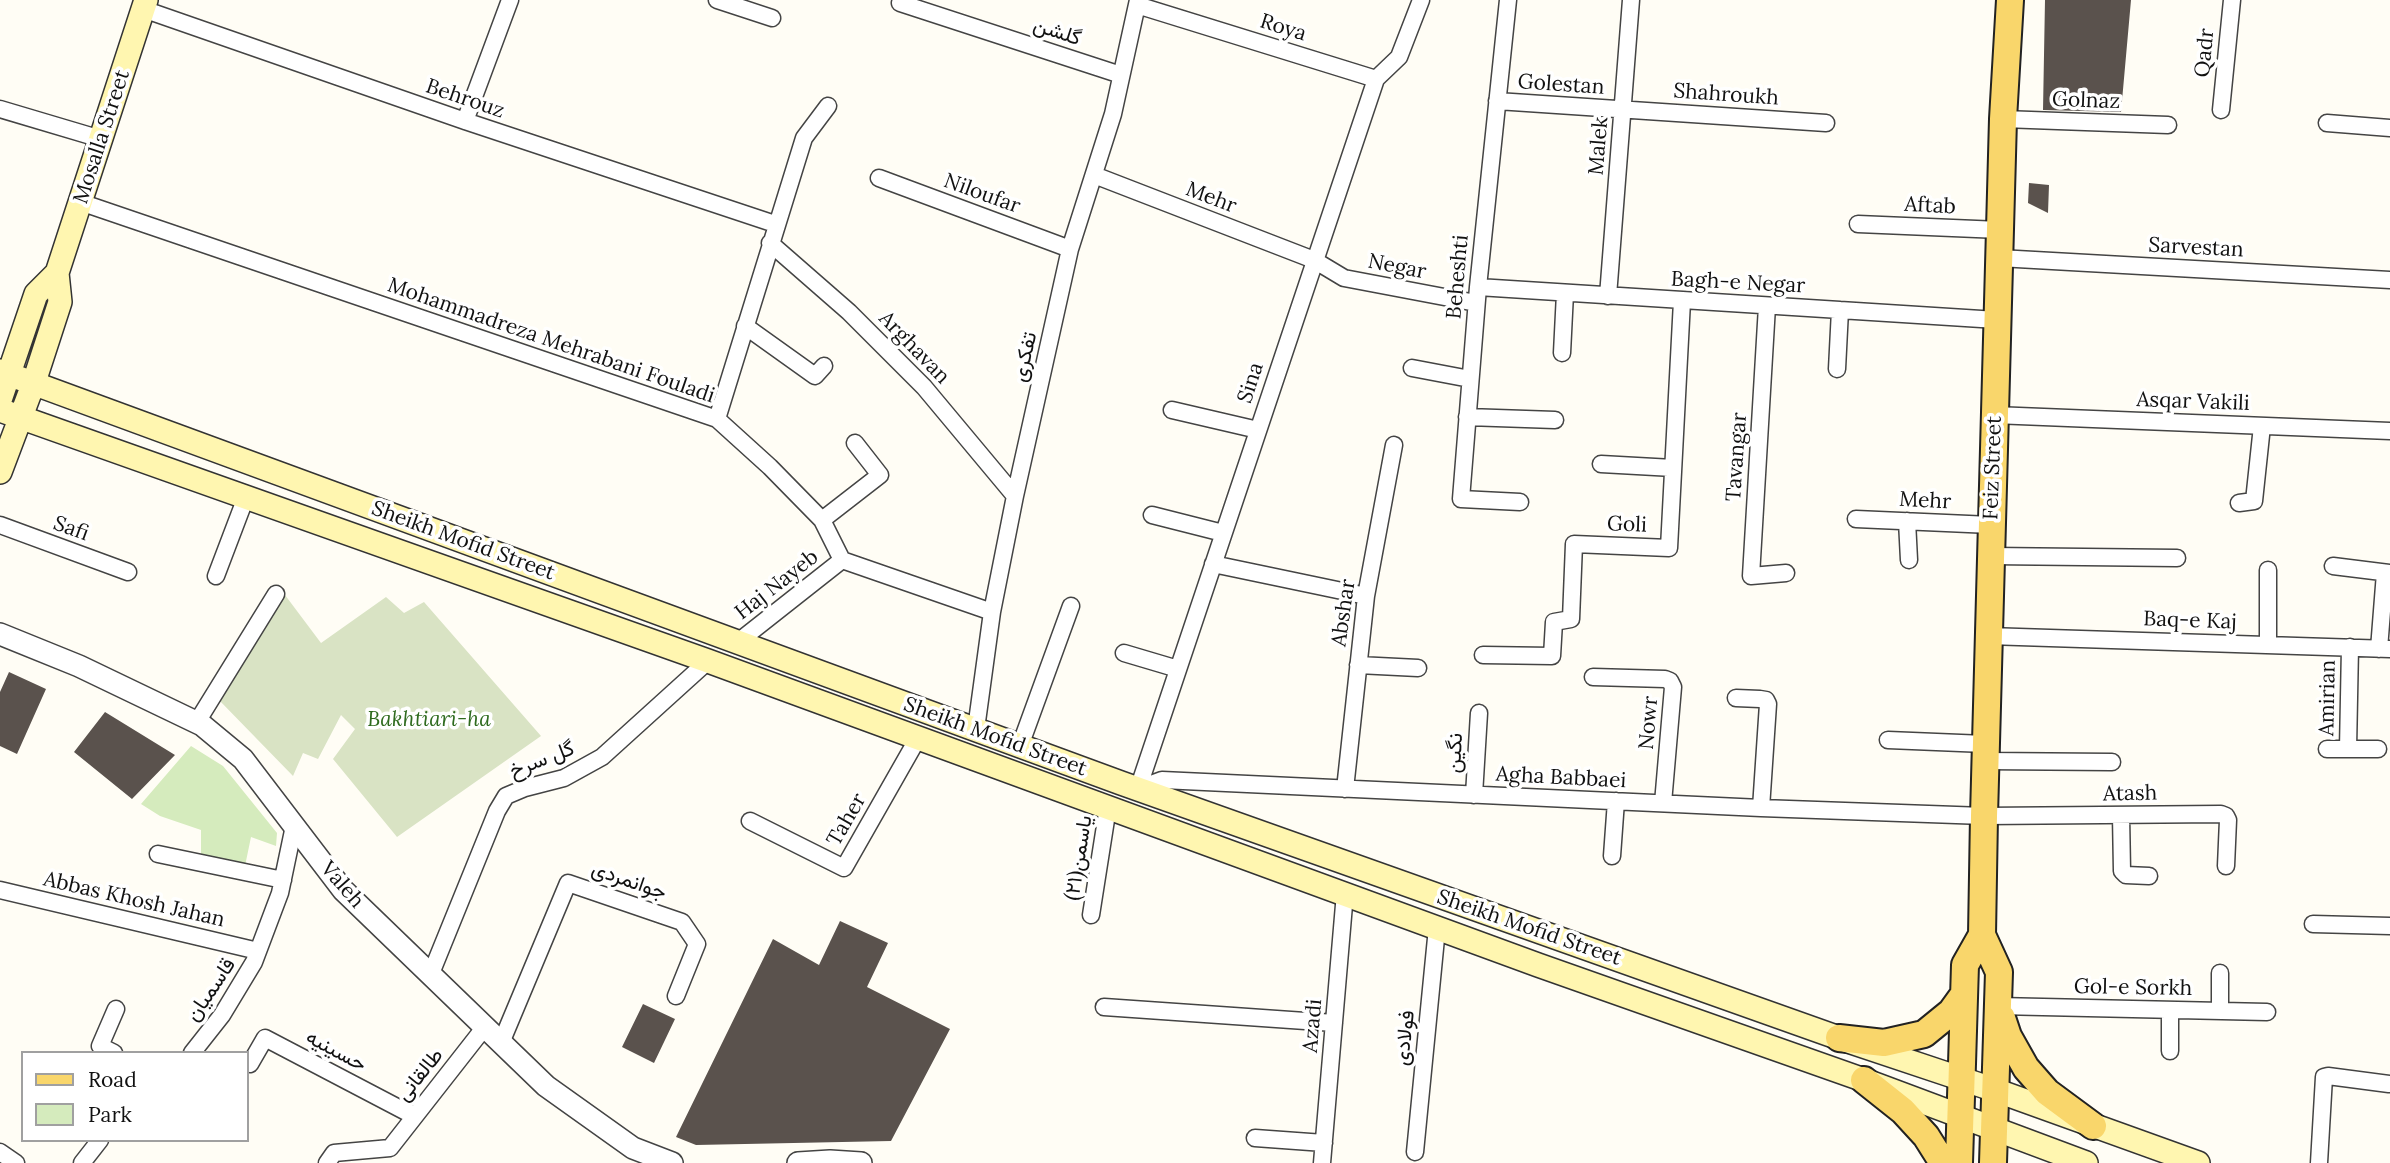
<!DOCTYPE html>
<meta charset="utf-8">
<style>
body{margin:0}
#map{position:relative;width:2390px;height:1163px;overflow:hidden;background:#fffdf5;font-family:Lora,serif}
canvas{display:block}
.legend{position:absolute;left:21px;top:1051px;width:228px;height:91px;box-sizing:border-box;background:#fff;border:2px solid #a0a0a0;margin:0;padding:9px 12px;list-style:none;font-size:21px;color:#111}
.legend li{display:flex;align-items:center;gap:14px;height:35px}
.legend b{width:35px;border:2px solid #a0a0a0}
</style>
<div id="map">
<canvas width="2390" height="1163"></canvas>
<ul class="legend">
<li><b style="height:9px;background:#f9d66b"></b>Road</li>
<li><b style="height:19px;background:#d5ebbd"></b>Park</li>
</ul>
</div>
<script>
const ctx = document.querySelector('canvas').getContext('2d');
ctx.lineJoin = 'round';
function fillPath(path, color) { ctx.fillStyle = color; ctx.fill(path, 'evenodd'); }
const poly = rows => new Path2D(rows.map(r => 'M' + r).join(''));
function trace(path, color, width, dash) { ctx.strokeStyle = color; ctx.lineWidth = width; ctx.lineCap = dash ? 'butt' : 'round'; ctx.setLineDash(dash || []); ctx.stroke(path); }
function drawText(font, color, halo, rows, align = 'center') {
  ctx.font = font + ' Lora,Vazirmatn,serif'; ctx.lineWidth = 7; ctx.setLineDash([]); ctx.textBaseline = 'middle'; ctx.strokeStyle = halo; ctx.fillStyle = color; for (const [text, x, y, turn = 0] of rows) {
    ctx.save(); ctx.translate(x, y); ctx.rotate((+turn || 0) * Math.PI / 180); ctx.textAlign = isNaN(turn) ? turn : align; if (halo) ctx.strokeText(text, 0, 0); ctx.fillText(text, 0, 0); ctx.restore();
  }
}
fillPath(poly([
 [191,746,223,766,277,833,276,846,251,837,245,866,201,857,201,830,160,816,141,804]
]), '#d5ebbd');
fillPath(poly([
 [285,595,321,643,386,597,404,613,424,602,541,736,397,837,333,759,355,729,341,715,318,759,303,753,293,776,218,699]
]), '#d9e3c4');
fillPath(poly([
 [2045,0,2131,0,2121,112,2043,110],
 [2029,183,2049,185,2048,213,2028,203],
 [9,672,46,689,17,754,0,746,0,692],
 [105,712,175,755,132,799,74,752],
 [840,921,888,943,867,987,950,1029,891,1141,696,1145,676,1137,773,939,819,965],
 [643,1004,675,1019,654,1063,622,1047]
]), '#5a524d');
const minor = poly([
 [717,0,772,18],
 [1508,0,1478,287,1461,499,1520,502],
 [900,3,1121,75],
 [1137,5,1376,79],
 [143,9,465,121,775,224],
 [1497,101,1826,123],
 [0,109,101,139],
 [2221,110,2232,0],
 [2003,119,2168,125],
 [465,121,510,0],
 [2327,123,2390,128],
 [1094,175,1314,260,1344,278,1476,303],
 [879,178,1070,249],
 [80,202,717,419,770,467,822,520,842,560,992,612],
 [1858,224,2000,230],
 [770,243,849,312,924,387,1015,496],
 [1999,258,2390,280],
 [1478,287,1997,320],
 [1608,296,1631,0],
 [1767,306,1751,576,1786,573],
 [745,326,815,376,824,366],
 [1562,353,1565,293],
 [1412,368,1470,379],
 [1837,369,1840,310],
 [1172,410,1258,430],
 [1994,415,2390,431],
 [1467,417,1555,420],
 [717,419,804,138,828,106],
 [1601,464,1673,468],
 [2239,503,2254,501,2262,426],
 [1152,515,1223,533],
 [1856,519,1991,525],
 [822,520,880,475,855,443],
 [1907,521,1909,560],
 [0,525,128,572],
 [1991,556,2177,558],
 [1213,564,1366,596],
 [2333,566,2390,573],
 [216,576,246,497],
 [1988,636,2390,649],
 [738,642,842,560],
 [2268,645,2268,570],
 [2379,649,2385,573],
 [1124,653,1178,669],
 [1483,655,1552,656,1554,622,1571,619,1574,544,1669,548,1682,301],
 [1358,665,1418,668],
 [1593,677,1665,679,1670,681,1673,687,1663,803],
 [1736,698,1760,699,1766,700,1768,704,1761,808],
 [197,722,276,594],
 [976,729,992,612,1015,496,1070,249,1113,114,1138,0],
 [1888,740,1985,744],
 [1020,746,1071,606],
 [2327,749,2378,749],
 [2348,749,2350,647],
 [1985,761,2112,762],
 [1138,789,1162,780,1761,808,1984,816,2221,814,2226,816,2228,820,2226,866],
 [1138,789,1376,79,1399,57,1421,0],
 [1345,789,1366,596,1394,445],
 [1474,795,1479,713],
 [2121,815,2122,871,2126,875,2149,876],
 [750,821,844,868,918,738],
 [158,854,283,880],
 [1612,856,1616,801],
 [0,890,258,951],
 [1091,915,1108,807],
 [2313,924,2390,926],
 [430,976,497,811,506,796,525,788,564,778,602,757,708,661],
 [1998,1006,2267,1012],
 [1104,1007,1334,1023],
 [2220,1011,2220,973],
 [501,1043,568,883,682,922,697,944,676,996],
 [2170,1051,2170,1010],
 [114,1053,100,1046,116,1009],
 [192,1053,222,1015,254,962,280,893,294,826],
 [250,1064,265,1038,414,1116],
 [1255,1138,1324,1143],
 [390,1148,484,1028],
 [0,1152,16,1163],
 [1415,1152,1437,928],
 [82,1163,100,1140],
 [327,1163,334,1153,390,1148],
 [1322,1163,1345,893],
 [2319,1163,2324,1077,2328,1076,2389,1084]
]);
const tertiary = poly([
 [0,634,79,666,202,725,243,759,343,890,546,1086,633,1148,672,1163],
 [798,1163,830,1161,861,1163]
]);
const secondary = poly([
 [0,371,1121,783,1839,1038,1995,1090,2198,1163],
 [0,400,36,294,57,273],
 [0,410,708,661,1538,965,1864,1080,2086,1163],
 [0,472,34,382,60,302,57,273,146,0]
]);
const primary = poly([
 [2002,1018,2008,1036,2026,1068,2047,1092,2093,1126],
 [1839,1038,1884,1043,1924,1034,1951,1012,1964,994],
 [1864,1080,1903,1111,1926,1136,1943,1163],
 [1959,1163,1965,965,1982,935],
 [1993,1163,1999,972,1982,935,1984,816,2003,119,2010,0]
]);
trace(minor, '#444', 19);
trace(tertiary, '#444', 24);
trace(secondary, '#333', 26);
trace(primary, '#222', 30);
trace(minor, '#fff', 16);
trace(tertiary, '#fff', 21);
trace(secondary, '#fff6b0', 23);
trace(primary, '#f9d66b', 26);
drawText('21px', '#111', '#fff', [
 ["Roya",1283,28,17],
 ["گلشن",1057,32,18],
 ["Qadr",2205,53,-84],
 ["Golestan",1561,85,4],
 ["Shahroukh",1726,95,4],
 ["Behrouz",465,99,19],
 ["Golnaz",2086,101,2],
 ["Mosalla Street",102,137,-72],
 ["Malek",1599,146,-85],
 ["Niloufar",982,194,20],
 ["Mehr",1211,198,21],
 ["Aftab",1930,206,3],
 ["Sarvestan",2196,248,3],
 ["Negar",1397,267,11],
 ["Beheshti",1458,277,-85],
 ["Bagh-e Negar",1738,283,3],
 ["Mohammadreza Mehrabani Fouladi",551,341,19],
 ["Arghavan",914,348,46],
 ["تفکری",1025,357,-77],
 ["Sina",1251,383,-72],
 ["Asqar Vakili",2193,402,2],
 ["Tavangar",1737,457,-86],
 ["Feiz Street",1993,468,-88],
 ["Mehr",1925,501,3],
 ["Goli",1627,525,2],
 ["Safi",71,529,20],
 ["Sheikh Mofid Street",463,541,20],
 ["Haj Nayeb",777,585,-38],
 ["Abshar",1344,613,-82],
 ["Baq-e Kaj",2190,621,2],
 ["Amirian",2328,698,-89],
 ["Nowr",1649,723,-85],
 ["Sheikh Mofid Street",995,737,20],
 ["نگین",1455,753,-87],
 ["گل سرخ",542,760,-21],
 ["Agha Babbaei",1561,778,3],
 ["Atash",2130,794,-1],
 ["Taher",847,820,-60],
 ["یاسمن(۲۱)",1079,858,-81],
 ["جوانمردی",629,881,19],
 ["Valeh",342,885,49],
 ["Abbas Khosh Jahan",134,900,13],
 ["Sheikh Mofid Street",1529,928,19],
 ["Gol-e Sorkh",2133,988,1],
 ["قاسمیان",211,990,-56],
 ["Azadi",1313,1026,-85],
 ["فولادی",1405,1038,-84],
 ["حسینیه",336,1051,28],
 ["طالقانی",420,1075,-51]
]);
drawText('italic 21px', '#2f6b1f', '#fff', [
 ["Bakhtiari-ha",429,720]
]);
</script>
